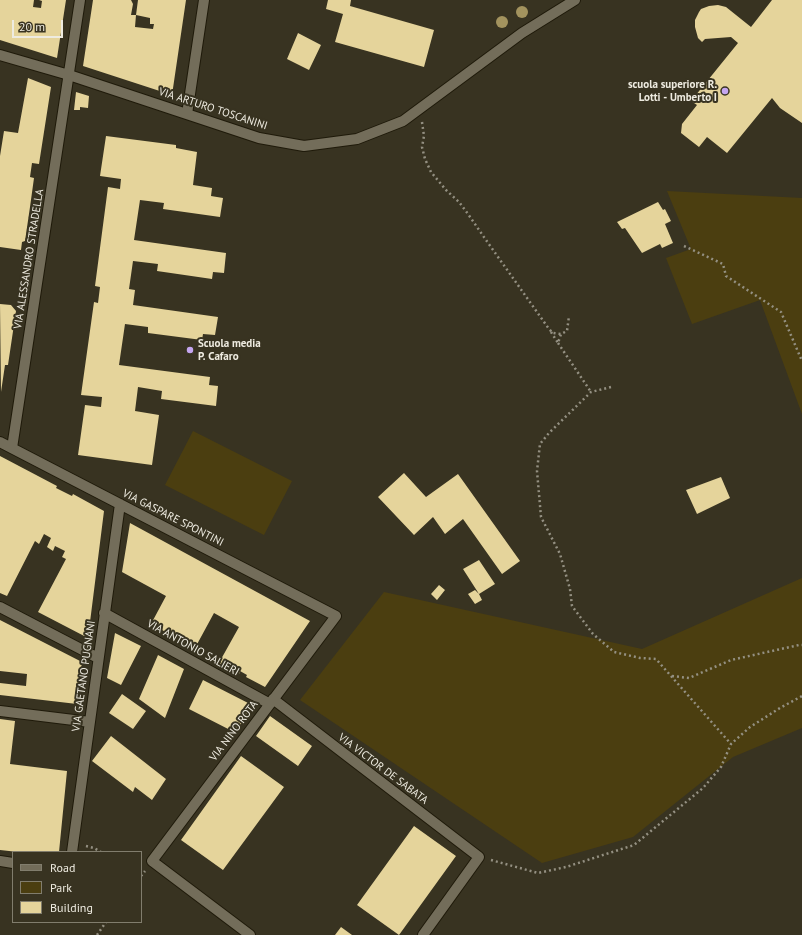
<!DOCTYPE html>
<style>
body{margin:0}
#map{position:relative;width:802px;height:935px;overflow:hidden;background:#383321;font-family:"PT Sans",sans-serif}
canvas{display:block}
.legend{position:absolute;left:12px;top:851px;width:130px;height:72px;box-sizing:border-box;background:#383321;border:1px solid #817d6d;margin:0;padding:5px 7px;list-style:none;font-size:12px;color:#eeebe0}
.legend li{display:flex;align-items:center;gap:8px;height:20px}
.legend b{width:20px;border:1px solid #817d6d}
.scale{position:absolute;left:12px;top:20px;width:51px;height:18px;box-sizing:border-box;border:2px solid #eeebe0;border-top:0;padding-left:5px;font-size:12px;line-height:14px;white-space:nowrap;color:#eeebe0;-webkit-text-stroke:3px #383321;paint-order:stroke}
</style>
<div id="map">
<canvas width="802" height="935"></canvas>
<ul class="legend">
<li><b style="height:5px;background:#736d5a"></b>Road</li>
<li><b style="height:11px;background:#4b3e10"></b>Park</li>
<li><b style="height:11px;background:#e5d49b"></b>Building</li>
</ul>
<div class="scale">20 m</div>
</div>
<script>
const ctx = document.querySelector('canvas').getContext('2d');
ctx.lineJoin = 'round';
function fillPath(path, color) { ctx.fillStyle = color; ctx.fill(path, 'evenodd'); }
const poly = rows => new Path2D(rows.map(r => 'M' + r).join(''));
function trace(path, color, width, dash) { ctx.strokeStyle = color; ctx.lineWidth = width; ctx.lineCap = dash ? 'butt' : 'round'; ctx.setLineDash(dash || []); ctx.stroke(path); }
function drawText(font, color, halo, rows, align = 'center') {
  ctx.font = font + ' "PT Sans",sans-serif'; ctx.lineWidth = 4; ctx.setLineDash([]); ctx.textBaseline = 'middle'; ctx.strokeStyle = halo; ctx.fillStyle = color; for (const [text, x, y, turn = 0] of rows) {
    ctx.save(); ctx.translate(x, y); ctx.rotate((+turn || 0) * Math.PI / 180); ctx.textAlign = isNaN(turn) ? turn : align; if (halo) ctx.strokeText(text, 0, 0); ctx.fillText(text, 0, 0); ctx.restore();
  }
}
fillPath(poly([
 [667,191,802,198,802,414,760,300,692,324,666,258,691,249],
 [193,431,292,481,264,535,165,485],
 [802,578,802,728,733,757,633,837,542,863,300,700,384,592,642,649]
]), '#4b3e10');
fillPath(poly([
 [0,0,34,0,33,7,41,8,42,1,39,0,66,0,57,58,0,40],
 [93,0,131,0,133,4,131,15,136,15,138,0,186,0,172,95,83,66],
 [136,15,150,18,150,24,154,24,153,29,135,27],
 [328,0,351,0,350,6,434,30,424,67,335,42,343,14,326,9],
 [772,0,802,0,802,123,780,108,772,98,727,153,707,137,699,147,681,133,682,124,697,105,691,101,738,43,731,37,705,39,702,42,698,38,695,27,695,20,699,12,701,9,709,6,718,5,726,7,751,27],
 [298,33,321,45,309,70,287,59],
 [28,78,51,87,39,164,32,163,30,177,34,178,30,207,25,241,22,242,21,250,0,247,0,156,4,131,18,133],
 [76,92,89,96,88,108,80,107,80,110,74,110],
 [106,136,176,145,176,148,197,152,193,185,212,188,211,196,223,198,220,217,163,209,164,203,140,200,134,240,226,253,224,273,213,272,212,279,157,271,158,264,133,261,129,289,135,290,133,305,218,317,215,335,203,334,202,340,148,333,148,327,125,324,119,365,210,377,209,385,218,386,216,406,161,399,162,391,138,387,135,411,159,415,152,465,78,455,85,405,101,407,102,397,81,395,94,302,98,303,100,287,95,286,108,187,120,189,121,179,100,176],
 [658,202,663,210,665,209,671,221,665,224,673,243,662,248,660,244,642,253,625,228,622,229,617,222],
 [0,304,11,305,16,311,8,365,5,365,1,392],
 [0,456,57,486,56,488,72,496,73,494,104,511,88,638,38,612,66,559,62,557,65,551,55,546,53,551,47,547,51,538,44,534,39,544,35,541,7,596,0,593],
 [404,473,426,497,458,474,520,561,502,574,463,519,445,534,433,517,414,535,378,497],
 [721,477,730,498,697,514,686,490],
 [130,523,310,621,265,687,246,677,247,675,240,671,239,674,220,664,221,662,220,661,239,627,214,613,195,648,151,624,166,596,122,572],
 [479,560,495,584,479,594,482,600,475,604,468,594,475,590,479,594,463,569],
 [439,585,445,590,437,600,431,594],
 [0,620,82,662,77,704,0,695,0,683,26,686,27,674,0,671],
 [115,633,141,646,121,685,107,678],
 [158,655,184,669,165,718,139,699],
 [203,680,252,705,236,733,189,709],
 [122,694,146,711,133,729,109,713],
 [270,716,312,746,298,766,256,736],
 [0,719,15,721,10,764,67,771,59,852,18,852,0,850],
 [111,736,166,779,152,800,135,787,133,792,92,761],
 [241,756,284,787,223,870,181,840],
 [414,826,456,856,399,935,357,905],
 [341,927,352,935,335,935]
]), '#e5d49b');
const minor = poly([
 [0,55,69,75,259,138,304,146,357,139,403,121,522,33,575,0],
 [187,114,204,0],
 [0,442,336,616,152,861,250,935],
 [12,448,80,0],
 [0,607,98,658],
 [104,613,270,704],
 [273,699,479,857,423,935],
 [0,711,90,722],
 [72,852,120,504],
 [0,861,13,863]
]);
trace(minor, '#1f1a0a', 12);
trace(poly([
 [422,122,424,136,422,147,425,159,431,172,446,190,459,202,468,214,486,240,549,329,553,333,561,334,567,331,569,316],
 [684,246,723,264,726,276,781,312,802,361],
 [551,332,558,343,561,334],
 [558,343,591,392],
 [611,387,591,392,549,433,540,444,537,471,541,517,560,554,570,589,572,606,593,634,614,652,640,658,656,659,731,744],
 [672,676,689,678,731,660,799,645,802,645],
 [86,846,94,848,101,852],
 [491,860,538,873,566,867,634,845,703,788,721,767,731,744,750,727,780,708,802,696],
 [141,876,145,871],
 [97,935,106,922]
]), '#949082', 2.5, [2, 3]);
trace(minor, '#736d5a', 10);
ctx.fillStyle = '#a3935e';
for (const [x, y] of [
 [522,12],
 [502,22]
]) { ctx.beginPath(); ctx.arc(x, y, 6, 0, 2 * Math.PI); ctx.fill(); }
for (const [x, y, r, color] of [
 [725,91,4,"#c5a6f0"],
 [190,350,4,"#c5a6f0"]
]) { const dot = new Path2D(); dot.arc(x, y, r, 0, 2 * Math.PI); ctx.fillStyle = color; ctx.fill(dot); trace(dot, '#383321', 1.5); }
drawText('bold 11px', '#eeebe0', '#383321', [
 ["scuola superiore R.",717,85],
 ["Lotti - Umberto I",717,98],
 ["Scuola media",198,344,"left"],
 ["P. Cafaro",198,357,"left"]
], 'right');
drawText('11px', '#eeebe0', '#383321', [
 ["VIA ARTURO TOSCANINI",213,109,18],
 ["VIA ALESSANDRO STRADELLA",29,259,-81],
 ["VIA GASPARE SPONTINI",173,518,27],
 ["VIA ANTONIO SALIERI",193,648,29],
 ["VIA GAETANO PUGNANI",84,676,-82],
 ["VIA NINO ROTA",234,731,-53],
 ["VIA VICTOR DE SABATA",383,769,37]
]);
</script>
